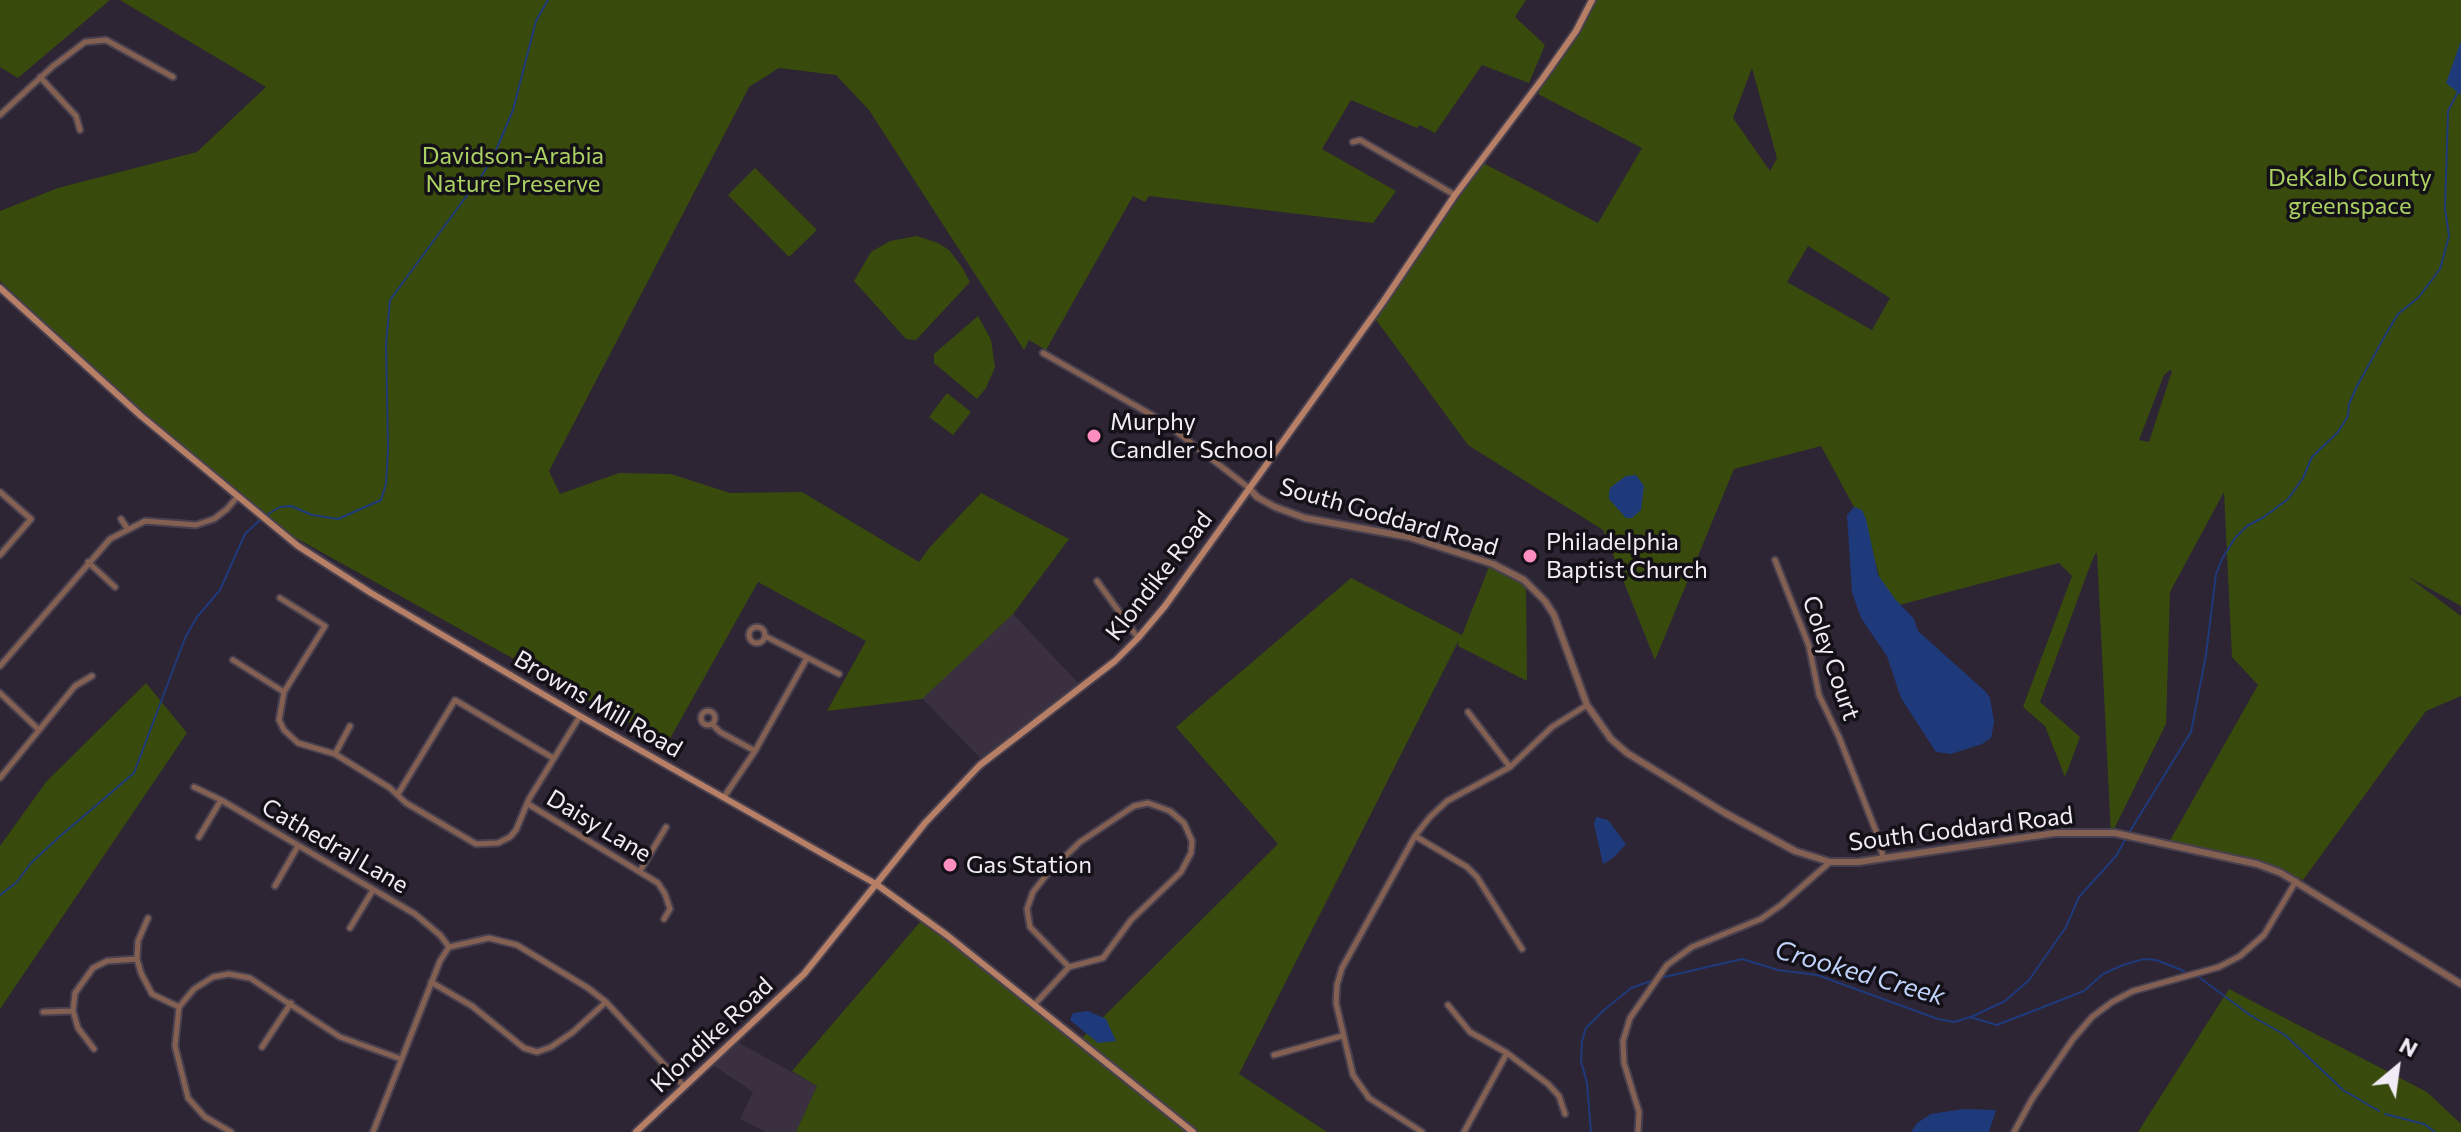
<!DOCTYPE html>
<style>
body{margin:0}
#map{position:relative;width:2461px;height:1132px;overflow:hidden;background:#2d2434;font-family:Commissioner,sans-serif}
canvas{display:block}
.north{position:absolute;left:2357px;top:1028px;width:80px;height:80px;-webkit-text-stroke:6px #141017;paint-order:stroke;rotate:29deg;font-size:22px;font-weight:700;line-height:32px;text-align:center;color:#f1ebf6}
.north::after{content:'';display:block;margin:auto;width:28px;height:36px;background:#f1ebf6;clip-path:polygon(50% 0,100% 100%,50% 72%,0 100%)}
</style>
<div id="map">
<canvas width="2461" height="1132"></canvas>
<div class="north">N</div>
</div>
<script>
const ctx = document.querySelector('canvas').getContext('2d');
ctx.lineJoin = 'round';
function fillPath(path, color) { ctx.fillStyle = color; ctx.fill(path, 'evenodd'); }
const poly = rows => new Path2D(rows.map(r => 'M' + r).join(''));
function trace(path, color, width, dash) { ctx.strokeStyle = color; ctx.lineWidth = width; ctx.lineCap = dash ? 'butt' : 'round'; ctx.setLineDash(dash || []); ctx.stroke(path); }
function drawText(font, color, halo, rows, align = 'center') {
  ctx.font = font + ' Commissioner,sans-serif'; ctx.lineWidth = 7; ctx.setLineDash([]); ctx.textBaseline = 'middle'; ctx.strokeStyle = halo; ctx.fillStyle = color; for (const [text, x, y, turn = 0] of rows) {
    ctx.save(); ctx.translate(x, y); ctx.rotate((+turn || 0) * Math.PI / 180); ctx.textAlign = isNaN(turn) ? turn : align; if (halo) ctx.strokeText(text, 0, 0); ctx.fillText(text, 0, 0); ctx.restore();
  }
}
fillPath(poly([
 [1013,614,1083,688,1040,722,981,759,922,698],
 [732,1039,817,1086,796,1132,766,1132,740,1119,753,1092,710,1063]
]), '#3a303f');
fillPath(poly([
 [0,0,110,0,18,78,0,67],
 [120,0,1526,0,1515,17,1545,45,1529,83,1482,65,1435,133,1420,125,1417,128,1351,100,1322,149,1396,191,1373,223,1149,196,1145,202,1133,196,1046,350,1029,340,1024,350,869,110,836,75,779,68,749,87,549,471,560,494,619,473,671,474,730,493,802,492,919,562,930,547,981,493,1069,539,1013,614,922,699,827,711,866,641,758,582,667,744,269,523,164,433,0,281,0,211,58,188,197,152,266,87],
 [1590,0,2461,0,2461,606,2407,576,2461,616,2461,696,2426,711,2303,880,2264,864,2168,844,2258,685,2232,657,2224,492,2170,592,2166,724,2111,835,2097,553,2095,554,2088,571,2040,702,2080,737,2065,777,2045,726,2023,707,2072,576,2059,563,1899,605,1880,580,1868,533,1821,446,1734,469,1655,660,1603,530,1468,445,1374,317,1483,163,1598,223,1642,148,1538,94],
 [1752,68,1777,158,1770,171,1733,118],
 [1808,246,1890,298,1872,330,1787,282],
 [2170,370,2172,371,2149,442,2139,440,2164,375],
 [755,168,817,230,789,257,728,195],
 [917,236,938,243,949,250,962,267,970,282,916,340,906,339,854,281,871,252,890,241],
 [978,316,991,340,995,367,986,388,977,399,934,363,934,354],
 [947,393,971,412,953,435,929,417],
 [1489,567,1526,586,1527,681,1458,646,1459,640,1239,1074,1327,1132,796,1132,817,1086,792,1071,927,914,1082,1038,1278,844,1176,727,1351,578,1462,635],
 [146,683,187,733,0,1009,0,846,46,782],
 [2229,989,2427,1092,2461,1124,2461,1132,2138,1132]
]), '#384b0d');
fillPath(poly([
 [2461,41,2461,95,2446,83],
 [1636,475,1644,486,1641,510,1632,518,1626,518,1609,499,1609,492,1611,487,1626,476],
 [1854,507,1862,510,1866,519,1878,575,1895,599,1914,619,1918,631,1986,692,1990,698,1994,722,1991,738,1982,744,1951,754,1936,752,1901,698,1887,656,1861,618,1852,592,1847,515],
 [1596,817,1608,820,1626,844,1613,858,1603,864,1594,824],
 [1088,1011,1106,1019,1116,1041,1098,1043,1070,1020,1073,1013],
 [1963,1109,1996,1110,1989,1132,1911,1132,1917,1123,1931,1114]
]), '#1f3a7b');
trace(poly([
 [2130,831,2191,732,2206,655,2216,574,2222,559,2235,538,2247,526,2264,517,2288,499,2303,478,2312,457,2338,432,2348,416,2349,404,2357,386,2386,334,2398,314,2419,297,2440,269,2449,236,2445,209,2448,111,2458,92],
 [0,895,17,882,31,863,58,838,134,773,185,638,197,617,220,590,245,534,263,517,280,507,291,506,312,515,338,519,381,500,386,484,388,448,386,344,390,300,482,175,494,155,513,110,536,21,548,0],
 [2196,975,2250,1015,2285,1035,2343,1090,2379,1111],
 [1660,978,1742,959,1778,970,1817,975,1938,1019,1954,1022,1970,1017,1997,1025,2084,991,2103,974,2123,965,2144,959,2156,960,2184,971],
 [1971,1017,2005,1001,2029,980,2066,927,2079,897,2116,856,2125,840],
 [2385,1114,2424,1124,2435,1132],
 [1591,1132,1587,1083,1581,1061,1582,1041,1586,1028,1604,1010,1631,988,1654,980]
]), '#1f3a7b', 2);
const minor = poly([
 [40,77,76,116,80,130],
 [0,115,52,67,85,42,106,40,173,77],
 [1353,142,1360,140,1455,195],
 [1043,353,1164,422,1249,488],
 [0,492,31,519,0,555],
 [121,519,127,528],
 [1775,560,1809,646,1819,695,1839,737,1879,839,1883,858],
 [88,562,115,587],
 [1097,581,1138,638],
 [280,598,325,626,284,692,279,720,284,730,298,743,335,754,390,788,406,803,476,844,498,843,510,837,516,830,529,799,580,716],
 '749 635a8 8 0 1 1 16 0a8 8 0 1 1-16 0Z',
 [765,636,839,674],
 [233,660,284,692],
 [0,666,110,539,145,521,196,525,214,519,227,509,237,497],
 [0,693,38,729],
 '701 718a7 7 0 1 1 14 0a7 7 0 1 1-14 0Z',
 [1468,712,1510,767],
 [712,724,720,732,755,751],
 [335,754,350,726],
 [0,778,75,686,92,676],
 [194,787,221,800,415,914,440,935,449,947],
 [398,794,455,700,553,758],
 [724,797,755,751,807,658],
 [528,804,658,883,665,894,670,909,664,919],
 [1415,836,1467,867,1477,877,1522,949],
 [199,837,221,800],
 [640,871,666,827],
 [275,886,298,846],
 [148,918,138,941,137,959,141,973,152,994,179,1007],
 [350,928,373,890],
 [431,982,472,1006,524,1048,537,1052,551,1047,573,1032,606,1002],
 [1034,1005,1069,967,1103,958,1131,920,1181,872,1191,853,1192,841,1184,823,1170,811,1148,803,1134,806,1080,842,1048,873,1033,892,1027,909,1030,927,1069,967],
 [1448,1005,1470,1032,1507,1053,1548,1084,1559,1096,1565,1114],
 [43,1012,73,1011],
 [262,1047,291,1003],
 [94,1049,78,1028,73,1011,75,993,93,968,107,961,137,959],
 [1274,1055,1342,1036],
 [231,1132,205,1117,188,1098,175,1046,179,1007,194,989,213,977,229,974,250,978,340,1037,401,1059],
 [373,1132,440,961,449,947,489,938,517,945,588,988,606,1002,683,1085],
 [1422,1132,1369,1098,1353,1075,1336,1003,1337,985,1342,968,1415,836,1430,817,1447,801,1510,767,1552,727,1587,705],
 [1464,1132,1507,1053],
 [1638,1132,1639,1112,1624,1063,1623,1041,1630,1018,1667,965,1692,947,1761,919,1781,905,1830,862],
 [2014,1132,2032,1099,2073,1039,2092,1017,2112,1002,2133,991,2219,967,2240,956,2264,935,2296,881]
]);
const tertiary = poly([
 [1249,488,1257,497,1275,507,1305,518,1409,537,1493,564,1524,580,1545,601,1554,615,1587,705,1611,739,1627,753,1725,813,1795,851,1830,862,1858,862,2055,833,2115,833,2257,864,2281,873,2461,984]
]);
const secondary = poly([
 [0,288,141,416,298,546,371,593,580,716,876,884,948,936,1193,1132],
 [636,1132,804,974,925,823,980,765,1115,661,1138,638,1165,606,1383,302,1455,195,1543,78,1576,31,1592,0]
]);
trace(minor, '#48404f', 9);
trace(tertiary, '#48404f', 10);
trace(secondary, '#48404f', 10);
trace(minor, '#836051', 5);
trace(tertiary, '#836051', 6);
trace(secondary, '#b67f66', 6);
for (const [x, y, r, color] of [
 [1094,436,8,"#fd8ebf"],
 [1530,556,8,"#fd8ebf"],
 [950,865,8,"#fd8ebf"]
]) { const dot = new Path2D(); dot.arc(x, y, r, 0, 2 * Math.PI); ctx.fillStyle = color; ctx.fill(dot); trace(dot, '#141017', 3); }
drawText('24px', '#acd163', '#141017', [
 ["Davidson-Arabia",513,156],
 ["Nature Preserve",513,184],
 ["DeKalb County",2350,178],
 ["greenspace",2350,206]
]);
drawText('24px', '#f1ebf6', '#141017', [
 ["Murphy",1110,422],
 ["Candler School",1110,450],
 ["Philadelphia",1546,542],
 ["Baptist Church",1546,570],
 ["Gas Station",966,865]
], 'left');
drawText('24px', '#f1ebf6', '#141017', [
 ["South Goddard Road",1389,517,16],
 ["Klondike Road",1159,576,-52],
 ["Coley Court",1831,658,71],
 ["Browns Mill Road",598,704,30],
 ["Daisy Lane",599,826,31],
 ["South Goddard Road",1961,829,-7],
 ["Cathedral Lane",335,846,30],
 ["Klondike Road",712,1035,-43]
]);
drawText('italic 26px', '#bfd2f9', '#141017', [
 ["Crooked Creek",1860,973,16]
]);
</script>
